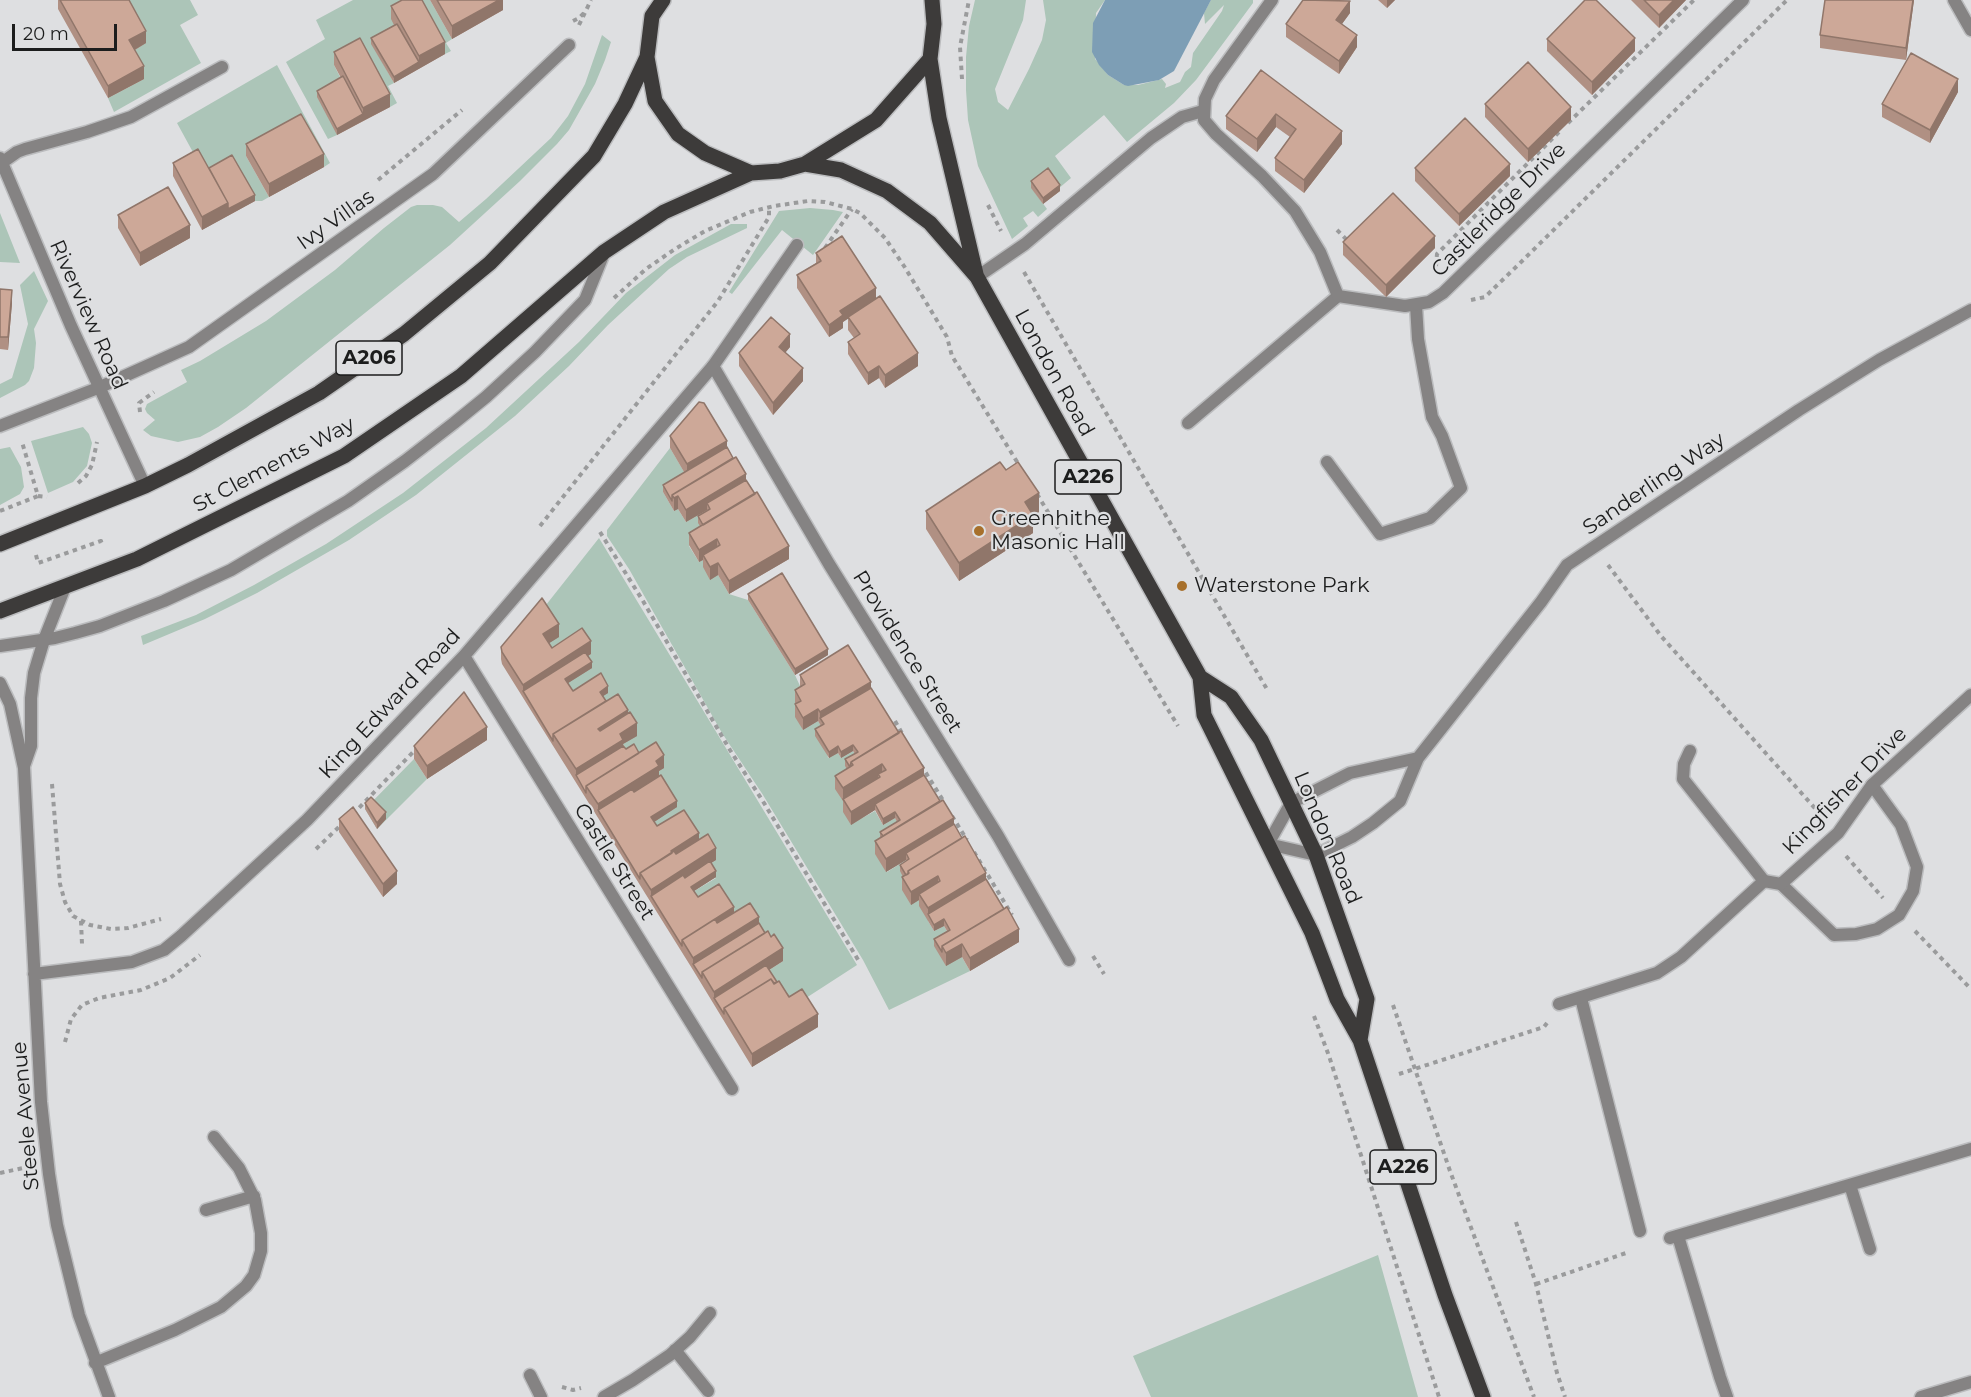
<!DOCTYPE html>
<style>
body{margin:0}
#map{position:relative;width:1971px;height:1397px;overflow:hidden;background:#dedfe1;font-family:Montserrat,sans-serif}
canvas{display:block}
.scale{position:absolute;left:12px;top:24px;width:105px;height:27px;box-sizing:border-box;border:3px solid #1c1d1d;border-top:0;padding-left:8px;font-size:18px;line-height:21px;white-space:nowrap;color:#1c1d1d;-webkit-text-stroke:4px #dedfe1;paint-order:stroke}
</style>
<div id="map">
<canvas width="1971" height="1397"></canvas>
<div class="scale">20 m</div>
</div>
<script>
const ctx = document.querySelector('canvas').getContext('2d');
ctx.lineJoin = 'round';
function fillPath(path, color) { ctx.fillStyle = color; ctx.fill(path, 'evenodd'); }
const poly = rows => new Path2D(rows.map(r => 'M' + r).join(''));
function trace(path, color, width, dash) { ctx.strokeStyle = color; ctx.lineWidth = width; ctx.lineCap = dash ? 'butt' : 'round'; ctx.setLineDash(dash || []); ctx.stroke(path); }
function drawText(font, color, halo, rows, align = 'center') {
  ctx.font = font + ' Montserrat,sans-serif'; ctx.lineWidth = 4.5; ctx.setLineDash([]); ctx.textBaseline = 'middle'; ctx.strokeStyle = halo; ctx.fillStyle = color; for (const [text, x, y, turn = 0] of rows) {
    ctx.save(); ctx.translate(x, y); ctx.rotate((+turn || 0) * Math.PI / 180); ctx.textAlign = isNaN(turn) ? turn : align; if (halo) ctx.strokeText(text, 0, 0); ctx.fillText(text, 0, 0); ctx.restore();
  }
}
fillPath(poly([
 [122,0,190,0,198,15,180,25,201,63,114,112,108,98,144,79,129,53],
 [353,0,430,0,452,39,446,43,451,51,445,54,397,30,372,44,394,83,388,86,397,103,390,107,360,51,334,65,343,83,337,135,328,139,286,62,325,39,316,20],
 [975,0,1026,0,1023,20,995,89,998,102,1008,110,1029,69,1042,40,1046,20,1043,0,1105,0,1096,13,1095,59,1097,61,1108,75,1124,85,1138,85,1162,79,1166,84,1165,88,1180,82,1185,72,1191,67,1193,53,1222,11,1224,5,1205,24,1204,13,1211,0,1253,0,1253,3,1196,80,1174,103,1127,142,1104,115,1055,156,1071,178,1058,189,1031,187,1047,209,1038,217,1033,211,1023,218,1028,226,1012,239,978,166,968,120,966,90,966,57,969,26],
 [602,35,611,42,605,60,595,84,569,130,557,144,520,181,450,245,246,408,218,427,200,437,178,442,151,436,143,430,155,420,147,413,145,409,147,404,187,382,181,370,200,361,266,321,335,270,384,228,411,207,417,205,433,205,442,207,459,222,486,199,551,138,568,116,585,84],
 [277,65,330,163,324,167,301,127,246,156,269,197,262,201,255,201,232,161,206,176,177,123],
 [810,208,833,210,843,212,813,255,782,230,732,294,729,292,779,211],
 [0,213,20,263,0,262],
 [731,224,747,224,747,228,687,257,669,269,608,325,569,366,515,416,416,495,349,540,257,593,205,619,143,645,141,636,196,615,254,585,326,544,403,493,486,428,579,342,626,293,675,255],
 [34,271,48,301,34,329,36,343,34,368,29,381,25,385,0,398,0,384,12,378,28,324,20,285],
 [83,427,89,434,92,443,87,466,73,482,48,493,31,441],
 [10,447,21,467,24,487,20,494,0,505,0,449],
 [670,448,687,477,663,492,674,511,678,509,686,522,707,510,710,515,706,536,689,546,699,562,717,552,718,575,729,594,748,600,795,675,805,697,801,713,803,730,818,721,824,730,828,758,838,753,841,758,853,751,858,758,882,776,851,824,875,811,883,825,895,818,900,826,876,854,887,872,906,860,909,866,938,889,928,921,934,931,944,926,970,971,889,1010,863,960,763,795,722,733,629,569,607,536,607,530],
 [599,538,857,965,789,1009,766,972,783,961,717,936,691,893,716,878,683,882,716,860,676,867,654,828,656,773,664,767,626,756,573,697,565,685,585,658,591,654,552,660,542,610],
 [414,759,427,779,377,829,365,809],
 [1378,1255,1418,1397,1151,1397,1133,1356]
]), '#acc5b8');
fillPath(poly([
 [1105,0,1211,0,1174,71,1159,80,1128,86,1124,85,1108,75,1099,65,1092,52,1093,23]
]), '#7d9eb5');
const service = poly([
 [977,277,1025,244,1151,138,1182,117,1203,111],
 [713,366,797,245],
 [1188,423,1338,296],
 [1327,462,1380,534,1430,518,1461,488,1442,436,1432,417,1418,339,1416,305],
 [0,646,55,638,75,633,100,626,164,601,231,570,348,501,405,461,454,423,486,397,535,352,585,300,604,253],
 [1690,751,1684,764,1683,779,1764,881],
 [1781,884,1834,935,1856,934,1877,929,1899,915,1913,891,1917,867,1901,825,1872,785],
 [1581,998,1640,1231],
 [1678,1236,1720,1377,1727,1397],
 [1921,1397,1971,1382]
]);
const minor = poly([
 [1272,0,1214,80,1205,99,1204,120,1216,134,1262,176,1295,211,1320,252,1338,296,1405,306,1429,302,1443,293,1743,0],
 [1954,0,1971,30],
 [0,158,71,326,145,486],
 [0,164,17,152,25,149,87,132,131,117,222,67],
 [0,426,98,388,189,347,433,174,569,45],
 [464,656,732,1089],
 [0,683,10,704,24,768,41,1102,49,1174,57,1225,79,1315,109,1397],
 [1418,758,1350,773,1291,803,1268,844,1316,855,1352,837,1373,823,1400,801,1418,758,1541,602,1567,565,1799,410,1879,360,1971,310],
 [24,766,31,746,31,698,34,673,44,640,65,587],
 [34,974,132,962,164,950,181,936,307,820,464,656,713,366,829,564,998,836,1069,960],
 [1559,1004,1657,973,1681,957,1764,881,1781,884,1838,833,1872,785,1971,695],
 [1850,1185,1870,1249],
 [206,1210,254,1196],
 [1670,1238,1971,1149],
 [675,1350,708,1391],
 [95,1363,175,1330,221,1307,246,1286,254,1275,261,1251,261,1233,255,1200,239,1168,214,1137],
 [530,1375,541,1397],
 [604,1397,633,1380,670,1355,690,1337,710,1313]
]);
const primary = poly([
 [663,0,652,16,647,57,655,101,678,134,705,153,751,173,780,171,805,164,876,120,930,59],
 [932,0,934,24,930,59,939,118,976,274],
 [805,164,841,170,887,191,930,223,977,277,1200,677,1204,715,1312,933,1337,999,1360,1040,1445,1295,1483,1397],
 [0,544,145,486,188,465,319,393,404,334,490,263,594,156,625,104,647,57],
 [0,611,137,559,344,456,461,376,604,252,664,212,751,173],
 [1200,677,1231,697,1261,740,1316,855,1367,999,1360,1040]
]);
trace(service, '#bbbcbe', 15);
trace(minor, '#bbbcbe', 15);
trace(primary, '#bbbcbe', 18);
trace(poly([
 [573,21,579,18,586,11],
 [579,25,591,0],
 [962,79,960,47,969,0],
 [1568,123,1694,0],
 [378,180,462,110],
 [988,205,1001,231],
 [1337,230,1348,241],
 [825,248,852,209],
 [1436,266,1437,254,1561,130],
 [1024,272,1268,691],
 [614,298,646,269,675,249,705,231,750,212,774,206,808,201,825,202,852,209,860,213,885,238,904,266,947,337,952,356,1019,465],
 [1471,300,1485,297,1516,267,1787,0],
 [140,412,139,403,154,392],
 [78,483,86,476,92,465,97,442],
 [1037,494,1178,726],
 [38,496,47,497],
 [0,511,38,496,22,442],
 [540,526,718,301,769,217,769,207],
 [600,532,643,601,730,750,764,803,860,963],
 [36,555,38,563,101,541,102,545],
 [1608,565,1661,636,1821,815],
 [895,721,903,735],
 [921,765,944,802],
 [52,784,60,884,65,902,73,916,90,925,111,929,128,928,161,919],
 [353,814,417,748],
 [952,816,967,840],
 [316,849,341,825],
 [974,852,1012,915],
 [1846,856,1883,898],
 [81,921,82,944],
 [1915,931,1971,989],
 [1093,956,1104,974],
 [1393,1005,1450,1171,1534,1397],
 [1314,1016,1329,1056,1439,1397],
 [65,1042,71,1019,82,1005,99,998,141,990,170,978,200,955],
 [1399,1074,1544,1027,1547,1023],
 [0,1173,23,1168],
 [1516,1222,1536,1284,1557,1373,1565,1397],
 [1536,1284,1629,1252],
 [562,1387,573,1390,581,1388]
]), '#9a9b9c', 4, [4.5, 4.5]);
trace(service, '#858383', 12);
trace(minor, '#858383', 12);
trace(primary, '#3d3b3a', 15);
fillPath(poly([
 [58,0,129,0,146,43,135,50,144,79,108,98,58,9],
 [430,0,503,0,503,10,452,39],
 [1378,0,1395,0,1387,8],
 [1631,0,1686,0,1659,28],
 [1914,0,1906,60,1820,48,1820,35],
 [391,6,445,54,394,83,371,44,371,38,394,25,391,19],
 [1350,13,1342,24,1357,47,1339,74,1286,37,1286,24],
 [1547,39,1635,51,1592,95,1547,51],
 [334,52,390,107,337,135,317,97,317,91,341,78,334,65],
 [1261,70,1342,144,1304,193,1275,171,1275,158,1290,137,1276,127,1257,152,1226,129,1226,116],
 [1958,92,1930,143,1882,117,1882,104],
 [1485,104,1571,120,1528,162,1485,117],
 [246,144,324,167,269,197,246,156],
 [173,163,209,168,255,201,202,230,173,176],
 [1415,168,1510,176,1459,226,1415,181],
 [1031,181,1060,191,1043,204,1031,188],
 [118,215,190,238,140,266,118,228],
 [1343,242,1435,248,1386,297,1343,255],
 [816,253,876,299,918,366,885,388,879,378,868,385,848,354,848,342,854,338,848,330,848,318,843,322,843,328,829,337,797,288,797,275,816,263],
 [0,289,12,303,8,350,0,349],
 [790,347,785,353,803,381,773,415,739,366,739,353],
 [670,436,727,447,746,480,789,559,729,594,718,575,710,580,703,567,703,560,699,562,689,545,689,533,700,526,698,523,698,516,708,510,707,510,686,522,678,509,674,511,663,492,663,485,684,472,670,448],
 [1006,470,1039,512,1033,516,1033,533,959,581,926,529,926,511],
 [748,594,828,655,795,675,748,600],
 [559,637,549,643,552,648,591,654,588,656,592,668,568,683,573,691,608,693,603,696,606,701,628,713,637,736,623,744,626,749,639,753,664,768,659,771,659,777,677,807,654,822,657,826,699,840,716,860,711,863,716,877,694,891,698,897,734,913,759,923,783,961,769,970,777,982,818,1027,752,1067,693,970,502,664,501,659,501,647],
 [800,675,871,688,954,824,986,879,1019,942,970,971,962,957,946,966,934,946,934,939,947,931,944,926,934,931,919,906,919,900,911,905,902,890,902,877,903,877,900,871,900,865,907,861,906,860,886,872,875,854,875,841,880,838,880,832,897,822,895,818,883,825,875,810,851,825,843,812,843,801,835,789,835,776,847,769,845,766,845,759,855,754,853,751,841,758,838,753,829,758,815,736,815,729,821,726,818,721,803,730,795,717,795,690,800,687],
 [487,740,427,779,414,759,414,746],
 [365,803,386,819,377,829,365,809],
 [339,819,397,884,383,897,339,832]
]), '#b09083');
fillPath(poly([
 [499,0,503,0,503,10,452,39,452,26],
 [1387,0,1395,0,1387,8],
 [1674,0,1686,0,1659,28,1659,15],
 [1913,0,1914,0,1906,60,1906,48],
 [1350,1,1350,13,1336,32,1336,20],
 [146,31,146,43,129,53,129,40],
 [1357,35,1357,47,1339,74,1339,61],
 [1635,38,1635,51,1592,95,1592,82],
 [445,42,445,54,394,83,394,77,419,62,419,56],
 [144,66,144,79,108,98,108,86],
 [1958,79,1958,92,1930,143,1930,130],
 [390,94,390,107,363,121,363,108],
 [1571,107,1571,120,1528,162,1528,149],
 [363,114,363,121,337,135,337,129],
 [1276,114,1276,127,1257,152,1257,139],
 [1342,131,1342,144,1304,193,1304,180],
 [324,154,324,167,269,197,269,184],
 [1510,164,1510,176,1459,226,1459,214],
 [1060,185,1060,191,1043,204,1043,198],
 [255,195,255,201,202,230,202,217,228,203],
 [190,225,190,238,140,266,140,253],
 [1435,236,1435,248,1386,297,1386,285],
 [876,288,876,301,843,322,843,328,829,337,829,325,840,311],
 [12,290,12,303,8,350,8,337],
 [790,334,790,347,779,360,779,347],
 [918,353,918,366,885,388,885,375],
 [879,366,879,378,868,385,868,373],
 [803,368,803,381,773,415,773,403],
 [727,441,727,453,687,477,687,464],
 [746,474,746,486,707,503,707,510,686,522,686,510],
 [1039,493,1039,512,1033,516,1033,533,959,581,959,563,1025,502],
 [678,496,678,509,674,511,674,498],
 [717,539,717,552,703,555,703,560,699,562,699,550],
 [789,546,789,559,729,594,729,581],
 [718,563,718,575,710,580,710,567],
 [559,624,559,637,543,647,543,634],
 [591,641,591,654,526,696,523,691,523,685],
 [828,649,828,655,795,675,795,669],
 [592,662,592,668,565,685,565,679],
 [871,682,871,694,820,718,820,725,820,712],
 [608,686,608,693,600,698,600,692],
 [818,709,818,721,803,730,803,718],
 [628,710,628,723,598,742,598,729],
 [637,723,637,736,623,744,623,752,576,775,576,769,620,734],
 [487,727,487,740,427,779,427,766],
 [853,745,853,751,841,758,841,752],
 [838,746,838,753,829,758,829,752],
 [664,755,664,768,659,771,659,778,600,815,598,810,598,804],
 [882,764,882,776,878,774,878,779,843,801,843,788],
 [924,768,924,781,875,804,875,810,851,825,851,812],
 [677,801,677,807,651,824,651,817],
 [386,812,386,819,377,829,377,823],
 [895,812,895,818,883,825,883,819],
 [954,818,954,830,906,853,906,860,886,872,886,859],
 [699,833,699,840,671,857,671,851],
 [716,848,716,860,653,900,651,896,651,890],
 [397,871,397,884,383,897,383,884],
 [716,871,716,877,691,893,691,887],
 [986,873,986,886,928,914,928,921,928,908],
 [938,876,938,889,919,894,919,900,911,905,911,892],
 [734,907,734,913,712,927,712,921],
 [759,917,759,929,693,964,693,958],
 [944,919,944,926,934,931,934,925],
 [1019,929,1019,942,970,971,970,958],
 [962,944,962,957,946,966,946,953],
 [783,948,783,961,717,1003,714,998,714,992],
 [818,1014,818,1027,752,1067,752,1054]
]), '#90766a');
const building = poly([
 [60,0,129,0,146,31,129,40,144,66,108,86,60,0],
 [402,0,422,0,445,42,419,56,391,6,402,0],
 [437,0,499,0,452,26,437,0],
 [1303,0,1350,1,1336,20,1357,35,1339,61,1286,24,1303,0],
 [1585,0,1596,0,1635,38,1592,82,1547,39,1585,0],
 [1644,0,1674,0,1659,15,1644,0],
 [1825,0,1913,0,1906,48,1820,35,1825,0],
 [397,24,419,62,394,77,371,38,397,24],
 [360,38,390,94,363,108,334,52,360,38],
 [1911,53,1958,79,1930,130,1882,104,1911,53],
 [1528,62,1571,107,1528,149,1485,104,1528,62],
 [1261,70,1342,131,1304,180,1275,158,1296,129,1276,114,1257,139,1226,116,1261,70],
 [343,76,363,114,337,129,317,91,343,76],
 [301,114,324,154,269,184,246,144,301,114],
 [1465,118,1510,164,1459,214,1415,168,1465,118],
 [198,149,228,203,202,217,173,163,198,149],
 [232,155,255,195,228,209,228,203,209,168,232,155],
 [1048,168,1060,185,1043,198,1031,181,1048,168],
 [168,187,190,225,140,253,118,215,168,187],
 [1393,193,1435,236,1386,285,1343,242,1393,193],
 [842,236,876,288,840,311,843,315,829,325,797,275,821,261,816,253,842,236],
 [0,289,12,290,8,337,0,337,0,289],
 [880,296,918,353,885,375,879,366,868,373,848,342,860,334,848,317,880,296],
 [771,317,790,334,779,347,803,368,773,403,739,353,771,317],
 [699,402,704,403,727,441,687,464,670,436,699,402],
 [727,447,733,458,672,495,672,501,663,485,727,447],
 [736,457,746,474,686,510,678,496,674,498,672,495,736,457],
 [1000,462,1006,470,1018,462,1039,493,1025,502,1033,515,959,563,926,511,1000,462],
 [746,480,755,494,703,525,698,516,710,509,707,503,746,480],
 [757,492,789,546,729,581,718,563,710,567,703,555,720,545,717,539,699,550,689,533,757,492],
 [782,573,828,649,795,669,748,594,782,573],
 [542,598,559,624,543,634,552,648,582,628,591,641,523,685,502,652,501,647,542,598],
 [848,645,871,682,820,712,818,709,803,718,795,704,801,701,795,690,805,684,800,675,848,645],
 [585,652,592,662,565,679,573,691,601,673,608,686,600,692,606,701,553,734,553,741,523,691,585,652],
 [871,688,899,733,851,762,850,767,845,759,858,752,853,745,841,752,838,746,829,752,815,729,824,724,820,718,871,688],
 [464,692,487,727,427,766,414,746,464,692],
 [618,694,628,710,598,729,600,731,630,712,637,723,620,734,623,740,576,769,553,734,618,694],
 [901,731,924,768,851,812,843,799,880,777,878,774,886,770,882,764,843,788,835,776,853,765,851,762,901,731],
 [656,742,664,755,656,761,659,766,598,804,586,786,656,742],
 [634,744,639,753,586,786,586,793,576,775,623,746,626,749,634,744],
 [661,775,677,801,651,817,657,826,684,810,699,833,671,851,672,853,640,873,640,879,598,810,632,789,634,792,661,775],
 [924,775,940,801,883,836,880,832,900,820,895,812,883,819,875,804,924,775],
 [371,797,386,812,377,823,365,803,371,797],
 [943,800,954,818,886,859,875,841,943,800],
 [353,807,397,871,383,884,339,819,353,807],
 [954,824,962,838,908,871,908,874,906,875,900,865,909,859,906,853,954,824],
 [708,834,716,848,651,890,640,873,674,851,676,854,708,834],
 [965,836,986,873,928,908,919,894,940,881,938,876,911,892,902,877,909,873,908,871,965,836],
 [710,861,716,871,691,887,698,897,719,884,734,907,682,940,682,946,651,896,683,875,685,878,710,861],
 [986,879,1004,909,942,946,942,952,934,939,950,930,944,919,934,925,928,914,986,879],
 [750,903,759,917,693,958,682,940,715,919,717,923,750,903],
 [1007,907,1019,929,970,958,962,944,946,953,942,946,1007,907],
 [759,923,765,933,702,972,702,978,693,964,759,923],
 [768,931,771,937,774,934,783,948,714,992,702,972,768,931],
 [766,965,777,982,774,983,771,979,724,1008,724,1014,714,998,766,965],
 [771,979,774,984,779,981,789,997,802,989,818,1014,752,1054,724,1008,771,979]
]);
fillPath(building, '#cda898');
trace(building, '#90766a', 1.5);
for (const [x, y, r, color] of [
 [979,531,6,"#a7702c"],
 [1182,586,6,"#a7702c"]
]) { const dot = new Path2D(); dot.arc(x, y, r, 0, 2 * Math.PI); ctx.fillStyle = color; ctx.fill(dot); trace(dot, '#dedfe1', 2); }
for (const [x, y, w] of [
 [369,358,66],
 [1088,477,66],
 [1403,1167,66]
]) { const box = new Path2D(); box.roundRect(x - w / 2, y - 17, w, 34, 4.5); ctx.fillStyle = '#dedfe1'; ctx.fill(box); trace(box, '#1c1d1d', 1.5); }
drawText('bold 20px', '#1c1d1d', null, [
 ["A206",369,358],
 ["A226",1088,477],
 ["A226",1403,1167]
]);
drawText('21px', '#1c1d1d', '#dedfe1', [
 ["Castleridge Drive",1499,210,-45],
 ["Ivy Villas",336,220,-35],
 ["Riverview Road",88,315,66],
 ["London Road",1054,373,61],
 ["St Clements Way",274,465,-28],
 ["Sanderling Way",1654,484,-34],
 ["Providence Street",907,652,58],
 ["King Edward Road",390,704,-47],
 ["Kingfisher Drive",1845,791,-46],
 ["London Road",1327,838,67],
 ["Castle Street",614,862,58],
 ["Steele Avenue",26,1116,-95]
]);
drawText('21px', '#1c1d1d', '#dedfe1', [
 ["Greenhithe",991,519],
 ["Masonic Hall",991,543],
 ["Waterstone Park",1194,586]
], 'left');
</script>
